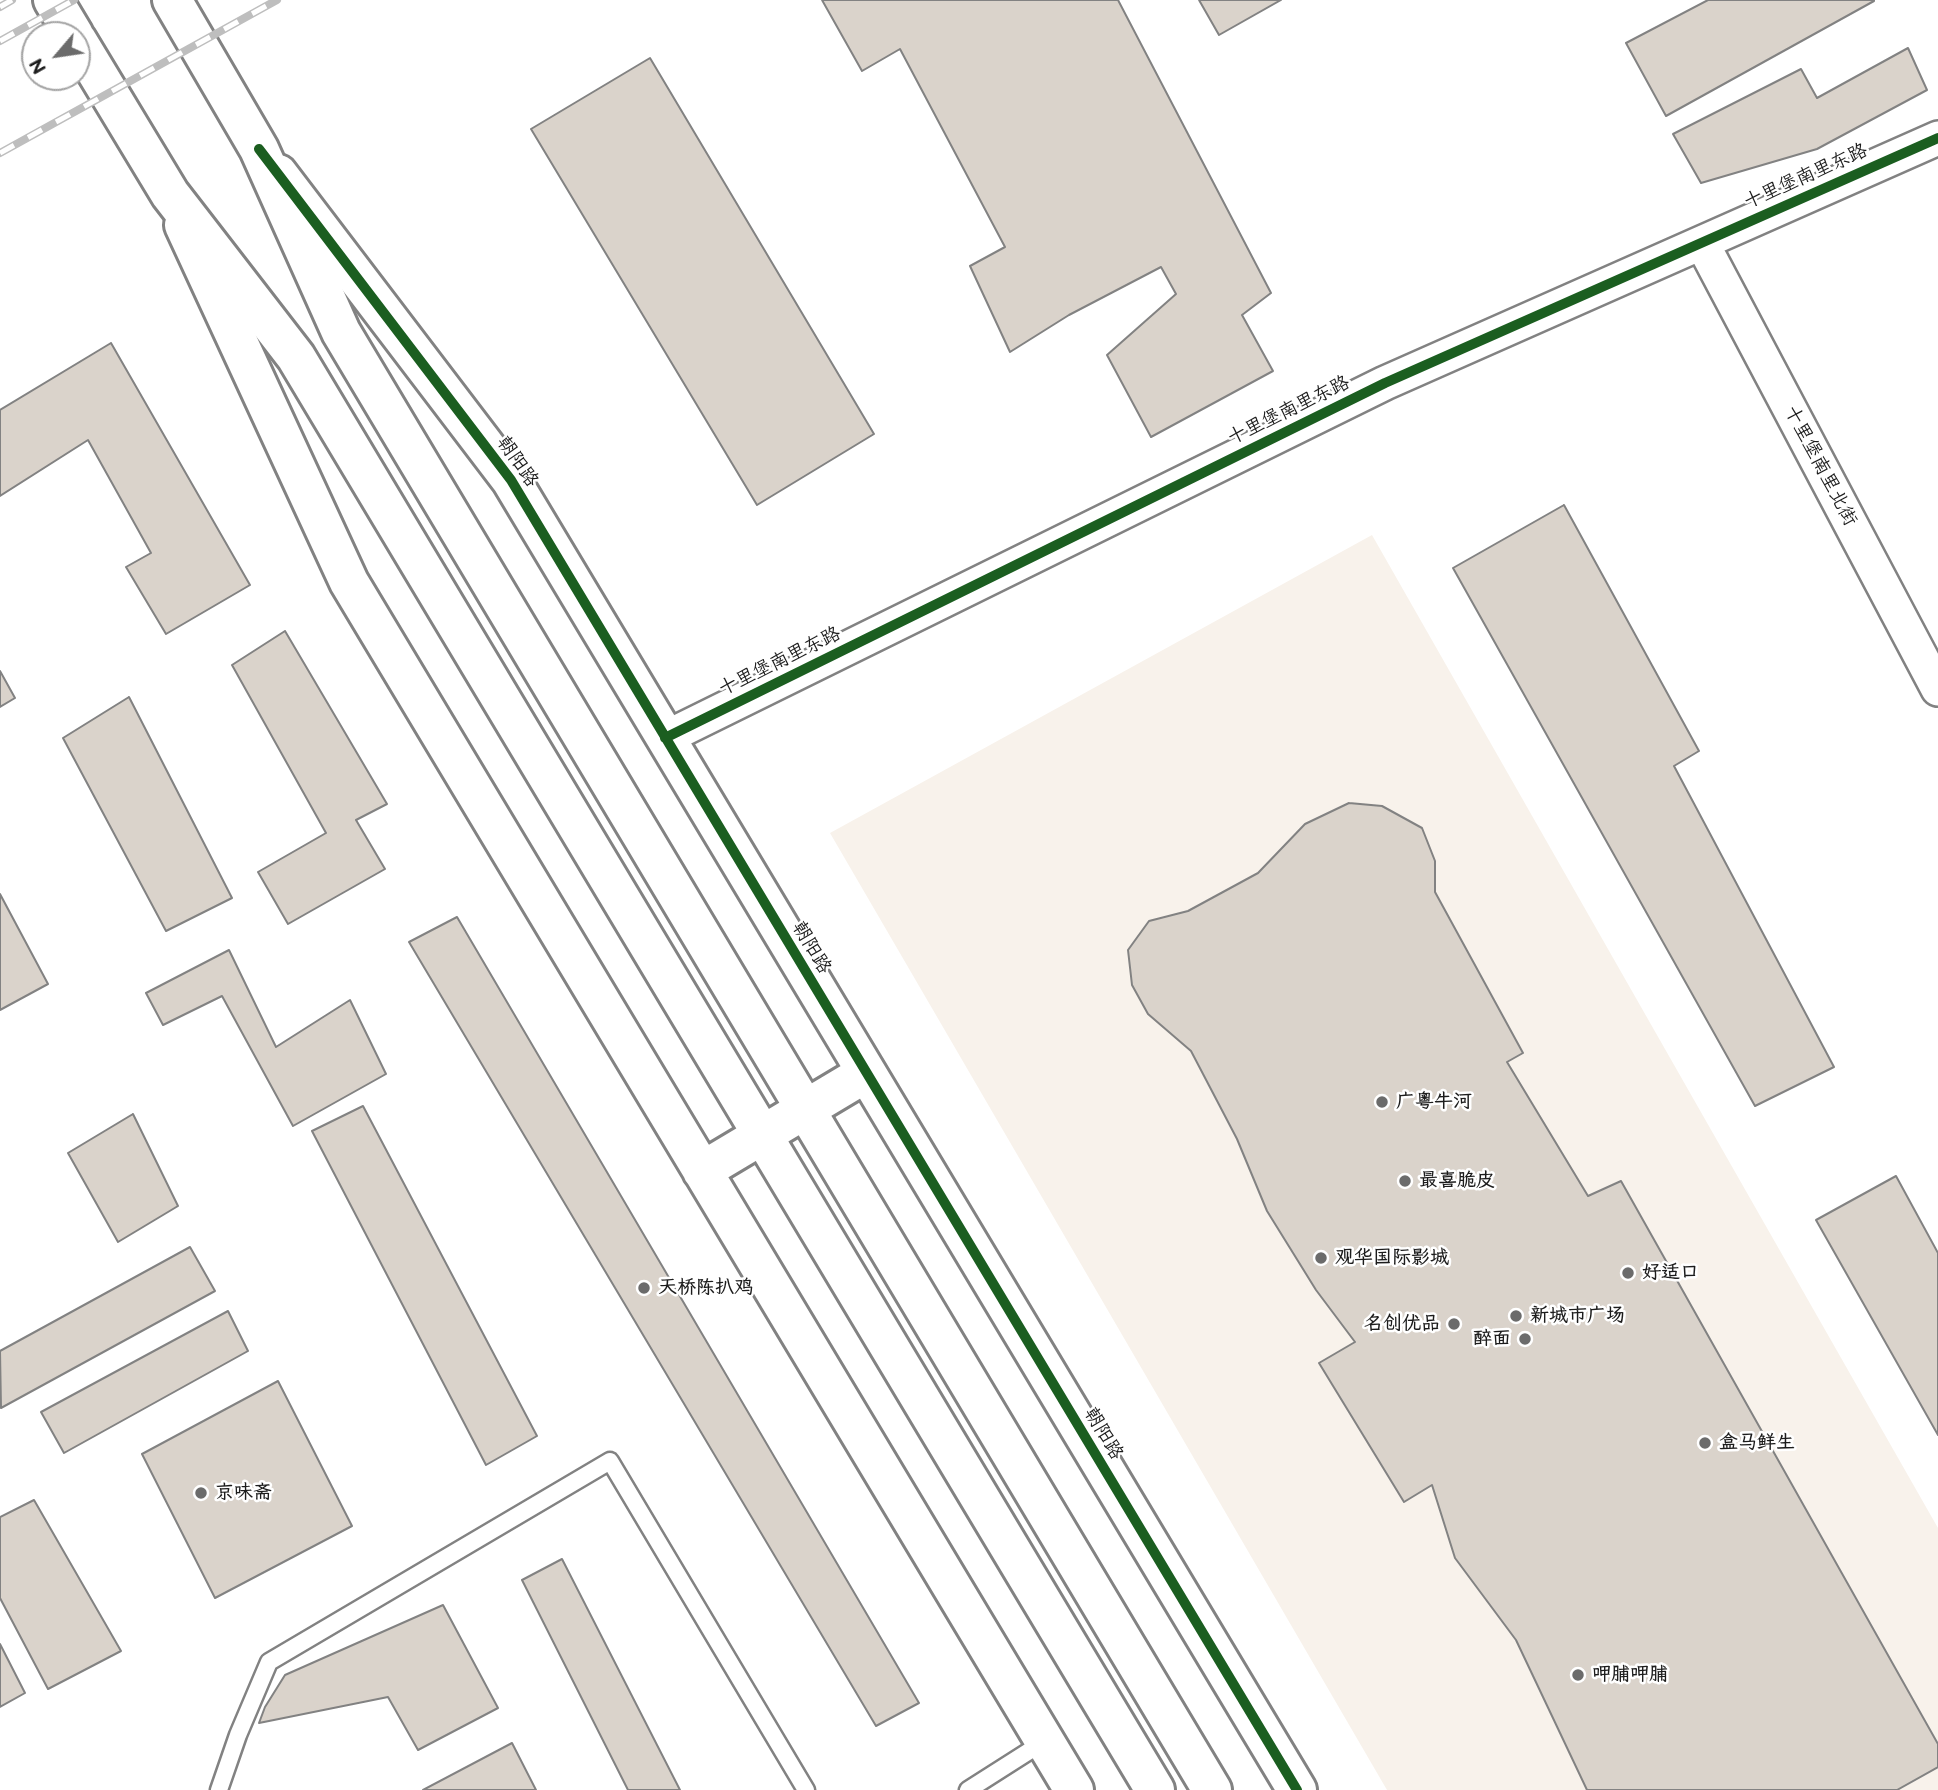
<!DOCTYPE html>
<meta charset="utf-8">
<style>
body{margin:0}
#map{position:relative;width:1938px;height:1790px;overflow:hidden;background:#fff;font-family:"Balsamiq Sans",sans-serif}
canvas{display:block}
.north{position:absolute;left:21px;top:21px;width:70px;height:70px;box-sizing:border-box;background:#fff;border:2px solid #a4a4a4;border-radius:50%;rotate:241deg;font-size:19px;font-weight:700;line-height:28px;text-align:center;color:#1c1c1c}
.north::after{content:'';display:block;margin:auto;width:24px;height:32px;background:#6b6b6b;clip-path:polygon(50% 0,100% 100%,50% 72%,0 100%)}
</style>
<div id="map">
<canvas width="1938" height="1790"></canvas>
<div class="north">N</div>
</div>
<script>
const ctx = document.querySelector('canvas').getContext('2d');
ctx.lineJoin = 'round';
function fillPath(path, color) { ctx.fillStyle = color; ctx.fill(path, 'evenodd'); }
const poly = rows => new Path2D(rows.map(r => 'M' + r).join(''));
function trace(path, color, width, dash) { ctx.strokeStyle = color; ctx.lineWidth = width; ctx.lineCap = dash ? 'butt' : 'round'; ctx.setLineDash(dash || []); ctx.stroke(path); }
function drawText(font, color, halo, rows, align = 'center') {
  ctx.font = font + ' "Balsamiq Sans","LXGW WenKai TC",sans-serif'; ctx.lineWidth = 5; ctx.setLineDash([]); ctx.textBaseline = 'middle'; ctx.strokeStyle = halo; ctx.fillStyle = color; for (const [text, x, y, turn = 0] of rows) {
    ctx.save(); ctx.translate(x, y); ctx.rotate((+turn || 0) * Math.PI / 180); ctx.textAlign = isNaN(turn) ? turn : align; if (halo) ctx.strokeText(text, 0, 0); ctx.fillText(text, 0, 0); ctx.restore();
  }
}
fillPath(poly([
 [1372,535,1938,1528,1938,1790,1387,1790,830,833]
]), '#f8f2eb');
const building = poly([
 [822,0,1118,0,1271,293,1242,315,1273,371,1151,437,1107,355,1176,294,1161,267,1069,315,1010,352,970,266,1005,247,900,49,862,71,822,0],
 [1199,0,1281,0,1219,35,1199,0],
 [1708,0,1874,0,1874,1,1666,116,1626,43,1708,0],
 [1908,48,1927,90,1817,149,1701,183,1673,134,1801,69,1817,98,1908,48],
 [650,58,874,434,757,505,531,129,650,58],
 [111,343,250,585,166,634,126,567,151,553,88,440,0,496,0,410,111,343],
 [1564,505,1699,751,1674,766,1834,1067,1755,1106,1453,568,1564,505],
 [285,631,387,804,356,820,385,869,288,924,258,872,326,833,232,665,285,631],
 [0,671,15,698,0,707,0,671],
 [129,697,232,898,166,931,63,738,129,697],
 [1349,803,1382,806,1422,828,1435,861,1435,892,1523,1053,1507,1062,1588,1196,1621,1181,1938,1744,1938,1767,1897,1790,1587,1790,1516,1640,1455,1558,1432,1485,1404,1502,1319,1363,1355,1342,1316,1290,1267,1211,1237,1139,1191,1051,1148,1014,1132,985,1128,950,1149,921,1188,911,1258,873,1305,824,1349,803],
 [0,894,48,984,0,1010,0,894],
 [457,917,919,1703,876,1726,409,942,457,917],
 [229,950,276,1047,350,1000,386,1074,293,1126,222,996,163,1025,146,993,229,950],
 [363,1106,537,1436,486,1465,312,1131,363,1106],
 [133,1114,178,1206,118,1242,68,1153,133,1114],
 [1896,1176,1938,1253,1938,1435,1816,1220,1896,1176],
 [190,1247,215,1291,1,1408,0,1351,190,1247],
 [228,1311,248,1351,64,1453,41,1412,228,1311],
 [278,1381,352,1526,215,1598,142,1454,278,1381],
 [34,1500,121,1651,48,1689,0,1598,0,1517,34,1500],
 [562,1559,680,1790,628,1790,522,1580,562,1559],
 [443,1605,498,1708,418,1750,388,1697,259,1723,265,1707,285,1675,443,1605],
 [0,1644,25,1693,0,1707,0,1644],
 [512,1743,536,1790,423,1790,512,1743]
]);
fillPath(building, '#dad3cb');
trace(building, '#828282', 2);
const lane = poly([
 [219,1790,238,1735,269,1662,610,1461,806,1790],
 [968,1790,1045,1741]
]);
const street = poly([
 [1702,243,1938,689],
 [665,738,1385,383,1938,138]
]);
const secondary = poly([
 [278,174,511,480,1297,1790],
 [184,225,349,582,1074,1790],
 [702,1171,866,1073]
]);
const highway = poly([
 [53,0,74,35],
 [172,0,259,149,341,332,1212,1790],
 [77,40,170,194,296,357,1155,1790]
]);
trace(lane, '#828282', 21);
trace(street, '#828282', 38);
trace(secondary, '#828282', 44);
trace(highway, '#828282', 44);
trace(lane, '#fff', 16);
trace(street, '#fff', 33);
trace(secondary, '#fff', 38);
trace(highway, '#fff', 38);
const rail = poly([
 [0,7,12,0],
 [0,41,74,0],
 [0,153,277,0]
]);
trace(rail, '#bebebe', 8);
trace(rail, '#fff', 5, [16]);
trace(poly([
 [259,149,511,480,1297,1790],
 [665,738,1385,383,1938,138]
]), '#1b5e20', 10);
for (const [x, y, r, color] of [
 [1382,1102,7,"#6b6b6b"],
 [1405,1181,7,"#6b6b6b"],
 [1321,1258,7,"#6b6b6b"],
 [1628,1273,7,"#6b6b6b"],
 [644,1288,7,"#6b6b6b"],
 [1516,1316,7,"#6b6b6b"],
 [1454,1324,7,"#6b6b6b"],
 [1525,1339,7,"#6b6b6b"],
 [1705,1443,7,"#6b6b6b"],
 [201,1493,7,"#6b6b6b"],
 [1578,1675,7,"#6b6b6b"]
]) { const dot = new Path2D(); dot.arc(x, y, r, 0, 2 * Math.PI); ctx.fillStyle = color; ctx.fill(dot); trace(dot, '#fff', 2.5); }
drawText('19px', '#1c1c1c', '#fff', [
 ["十里堡南里东路",1806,177,-24],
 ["十里堡南里东路",1289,411,-26],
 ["朝阳路",517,462,55],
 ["十里堡南里北街",1820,466,62],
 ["十里堡南里东路",780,662,-26],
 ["朝阳路",811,948,59],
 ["朝阳路",1103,1434,59]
]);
drawText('bold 19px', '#1c1c1c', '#fff', [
 ["广粤牛河",1396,1102],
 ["最喜脆皮",1419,1181],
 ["观华国际影城",1335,1258],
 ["好适口",1642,1273],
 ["天桥陈扒鸡",658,1288],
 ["新城市广场",1530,1316],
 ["名创优品",1440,1324,"right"],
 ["醉面",1511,1339,"right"],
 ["盒马鲜生",1719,1443],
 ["京味斋",215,1493],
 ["呷脯呷脯",1592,1675]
], 'left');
</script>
